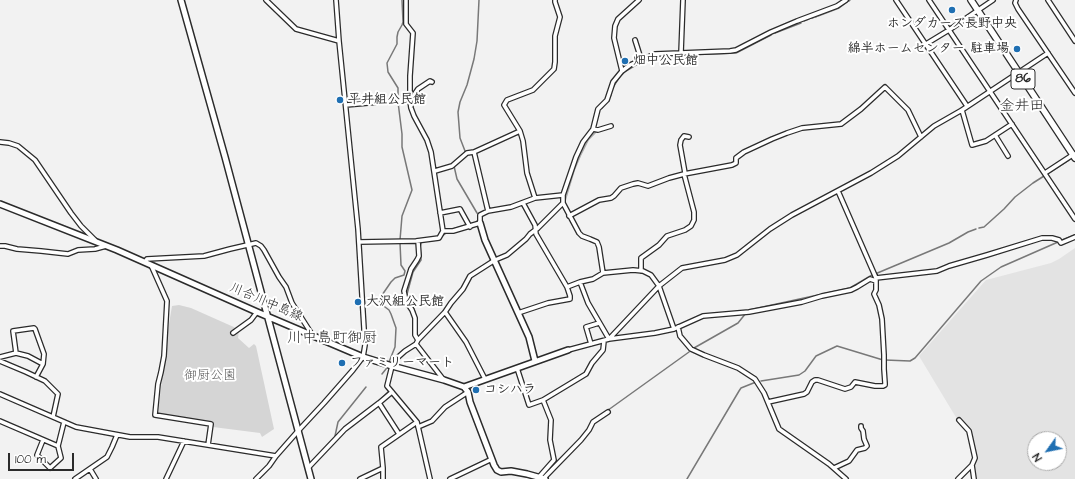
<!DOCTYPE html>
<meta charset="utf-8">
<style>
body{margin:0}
#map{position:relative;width:1075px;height:479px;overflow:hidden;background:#f2f2f2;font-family:"Architects Daughter",sans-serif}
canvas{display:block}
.north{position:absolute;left:1027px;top:431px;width:40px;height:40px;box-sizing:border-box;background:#fff;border:1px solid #aaa;border-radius:50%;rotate:237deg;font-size:11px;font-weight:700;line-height:16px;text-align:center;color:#2b2b2b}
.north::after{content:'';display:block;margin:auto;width:14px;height:18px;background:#1f6fb2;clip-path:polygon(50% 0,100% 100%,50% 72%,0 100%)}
.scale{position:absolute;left:8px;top:453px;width:66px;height:18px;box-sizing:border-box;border:2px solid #2b2b2b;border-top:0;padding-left:5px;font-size:12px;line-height:14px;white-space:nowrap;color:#2b2b2b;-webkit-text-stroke:3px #fff;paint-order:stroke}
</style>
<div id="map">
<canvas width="1075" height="479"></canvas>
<div class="north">N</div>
<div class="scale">100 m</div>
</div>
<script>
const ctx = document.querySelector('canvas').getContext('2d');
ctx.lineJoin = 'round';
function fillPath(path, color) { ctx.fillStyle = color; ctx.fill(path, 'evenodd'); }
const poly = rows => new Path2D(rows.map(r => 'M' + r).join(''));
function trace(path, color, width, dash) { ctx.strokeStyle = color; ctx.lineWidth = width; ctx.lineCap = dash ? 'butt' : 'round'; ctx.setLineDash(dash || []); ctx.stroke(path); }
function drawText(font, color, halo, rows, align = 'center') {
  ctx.font = font + ' "Architects Daughter","Klee One",sans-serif'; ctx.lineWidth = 4; ctx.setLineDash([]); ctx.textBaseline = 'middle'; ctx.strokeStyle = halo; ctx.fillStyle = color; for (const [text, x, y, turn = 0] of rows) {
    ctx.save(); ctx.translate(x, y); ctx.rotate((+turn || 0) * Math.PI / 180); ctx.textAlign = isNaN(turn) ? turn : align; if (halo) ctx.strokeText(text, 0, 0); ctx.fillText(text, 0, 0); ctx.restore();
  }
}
fillPath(poly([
 [1075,248,1075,479,975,479,972,466,976,458,969,431,957,419,919,356,986,280,1051,263,1059,259],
 [1035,439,1059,439,1059,463,1035,463]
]), '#e3e3e3');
fillPath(poly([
 [179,305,191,308,236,328,239,331,238,338,249,348,254,344,256,346,274,429,262,437,260,433,213,427,213,423,158,414,166,342,172,306]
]), '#d5d5d5');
trace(poly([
 [849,1,850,0],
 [818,16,839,8,847,2],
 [814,17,815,17],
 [816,17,817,16],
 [811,18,813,18],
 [804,21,809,19],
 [775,33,801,23],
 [653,56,736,53,771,35],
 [612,89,620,76,626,71,641,62],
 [398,98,398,88,388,72,387,63,397,44,397,37,398,32,402,25,403,22,402,0],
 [398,102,402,134,402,147,412,190,402,216,400,240],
 [602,108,609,99,611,95],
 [465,153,465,151,460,138,458,112,460,102,467,85,474,59,477,41,479,0],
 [454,166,457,179,477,213],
 [1049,173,1069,160],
 [470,224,474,223],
 [979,228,984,227,1004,209,1015,197,1033,183,1044,176],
 [453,229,466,225],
 [441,237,445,234],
 [1062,240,1075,235],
 [429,241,437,240],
 [875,274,949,243,968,232,976,229],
 [749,310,850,288,872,275],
 [416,317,415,312,407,294,413,272,421,260,421,256,420,247,421,243,424,241],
 [417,326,417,332],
 [694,348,738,323,746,313],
 [885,360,910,361,915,358,981,281,1001,267,1058,242],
 [389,362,395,347,396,328,391,314,389,310,381,304,379,300,380,298,391,282,395,278,404,275,405,271,401,265,400,243],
 [382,374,386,369],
 [761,381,799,375,805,371,816,356,837,346,883,360],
 [379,401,388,392],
 [604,413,689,352],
 [335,436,338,422,366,387],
 [313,460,340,432],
 [552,466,568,451],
 [687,479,739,391,741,388,756,382]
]), '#787878', 1.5);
trace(poly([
 [564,199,573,169,579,155,587,139,594,132]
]), '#ababab', 4.5);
const street = poly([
 [266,0,296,29,339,41],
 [896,0,967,106],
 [929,0,1075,219],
 [1016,0,1015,3,1018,9,1075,93],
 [1048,0,1075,41],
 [635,40,641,59],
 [926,44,949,30,993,0],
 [681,53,683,0],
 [622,71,614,38,615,26,618,19,639,0],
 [410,101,418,89,430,81,432,82],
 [346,105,401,100,410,101],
 [962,110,972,145,986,141,1012,124],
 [593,129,598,130,611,126],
 [520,131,523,141,527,173,535,198],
 [995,135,1008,156],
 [0,142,9,143,18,146,35,160,71,213,81,226,95,240],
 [474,152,488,211],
 [435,171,452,166,467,153,474,152,520,131,504,105,507,100,533,90,554,69,555,62,555,36,560,17,555,2,555,0],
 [685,173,680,145,681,140,684,136,689,137],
 [1045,173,1074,154],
 [838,191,876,278],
 [440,213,460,209,470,227],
 [569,216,599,200,611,198,614,196,621,188,633,184,638,183,648,186,669,178,684,174,732,165,736,163,736,158,744,152,772,139,787,133,802,128,841,124,861,109,885,87,908,110,921,137],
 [443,231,453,231,480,223,480,215,488,211,511,207,535,198,563,195],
 [359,242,416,241,439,238,443,231,431,152,427,140,414,116,411,108,410,101,410,76,413,33,406,24,406,0],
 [0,246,5,246,17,249,41,251,68,254,78,250,95,249,106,246],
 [145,262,147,259,204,256,230,249,256,243,261,246,264,250,279,277,286,287,292,303,313,336],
 [151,265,167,301,164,356,161,372,158,384,155,415,211,424,208,445],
 [641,271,641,258,659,245,667,236,685,230,691,226,694,220,694,212,684,174],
 [603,273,599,247,597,242,590,239,582,236,579,233,563,203,563,195,576,157,583,142,593,129,598,109,607,100,613,82,622,71,630,65,655,54,730,51,736,50,771,32,797,21,837,6,846,0],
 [580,282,588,303,609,339],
 [567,287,580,282,593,279,603,273,633,270,643,271,651,275,659,286,674,329],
 [445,312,466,342,485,379],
 [518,313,548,303,570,299,570,296,567,287,536,234,535,225,523,203],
 [678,327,680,336,691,349,704,355,738,368,755,379,764,393,779,429,829,464,846,479],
 [233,333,251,320,257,312],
 [609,339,659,286,682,268,725,260,737,255,770,229,792,215,871,173,898,156,934,126,962,110,1048,53],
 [418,340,415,335,415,318,412,310,406,301,404,291,411,269,417,260,419,256,418,241],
 [416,344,443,379],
 [591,344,586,327,599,323],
 [568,350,609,339,655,333,674,329,703,316,749,312,802,302,822,296,851,290,857,287,870,279,876,281,876,278,937,271,949,266,987,255,1042,238,1052,238,1059,240,1061,243,1075,237],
 [16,353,13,331,34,328,35,329,44,354,43,364,36,377],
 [0,357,16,353,28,356,43,364],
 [0,361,26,372,45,381,58,394,53,417],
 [517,368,529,405,543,400,586,374,592,363,603,350,604,341],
 [0,394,76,427,130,437,158,437,276,456,298,431,324,403,353,370,363,357,365,345,358,229,339,41,336,0],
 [768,402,804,394,807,392,812,382,815,380,818,380,845,389,851,387,855,382,875,386,883,386,885,385,885,383,884,369,884,355,882,319,879,305,874,294,876,290,876,281],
 [379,403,399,434],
 [0,421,58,446,64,422],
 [418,427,432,421,445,407,468,392],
 [43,440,37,455,50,468,61,458,58,446],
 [972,465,974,479],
 [308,468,345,429,379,403,392,392],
 [834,468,849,461,857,450,865,448,867,446,864,439,863,431,861,428,861,426],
 [90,469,96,479],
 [539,477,554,460,550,440,551,420,543,400],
 [75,479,107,457,112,447,117,435],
 [166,479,184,441],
 [256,479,269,466,276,456],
 [360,479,383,468,381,447,417,422],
 [383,479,383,468],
 [430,479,417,422,387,386,392,366,396,359,405,351,416,344,418,340,445,312,451,303,463,289,470,276,495,260,507,255,526,239,530,234,538,228,563,203],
 [450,479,492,459],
 [543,479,581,440,589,430,593,422,608,412],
 [958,479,972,465,975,458,969,431,959,420]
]);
const secondary = poly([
 [181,0,225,157,311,479],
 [0,204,117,250,257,312,363,357,392,366,444,380,464,387,468,392,470,402,494,465,497,470,501,472,511,471,527,474,545,479],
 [480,223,485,240,529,337,535,361],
 [464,387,568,350]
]);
const primary = poly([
 [971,0,1075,158]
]);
trace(street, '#2b2b2b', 6);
trace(secondary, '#2b2b2b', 8);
trace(primary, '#2b2b2b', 8);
trace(street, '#fff', 3.5);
trace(secondary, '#fff', 5);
trace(primary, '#fff', 5.5);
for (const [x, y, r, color] of [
 [952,10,4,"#1f6fb2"],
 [1017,49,4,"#1f6fb2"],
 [625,61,4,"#1f6fb2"],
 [340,100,4,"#1f6fb2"],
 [358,302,4,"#1f6fb2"],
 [342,363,4,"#1f6fb2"],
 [476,390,4,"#1f6fb2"]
]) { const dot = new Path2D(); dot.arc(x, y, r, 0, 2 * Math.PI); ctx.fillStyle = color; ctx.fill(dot); trace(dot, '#fff', 1.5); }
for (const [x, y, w] of [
 [1023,79,24]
]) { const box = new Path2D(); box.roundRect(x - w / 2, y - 10, w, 20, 3); ctx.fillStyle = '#fff'; ctx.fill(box); trace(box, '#2b2b2b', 1); }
drawText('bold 12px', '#2b2b2b', null, [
 ["86",1023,79]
]);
drawText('bold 13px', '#2b2b2b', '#fff', [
 ["ホンダカーズ長野中央",952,24,"center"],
 ["綿半ホームセンター 駐車場",1009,49,"right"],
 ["畑中公民館",633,61],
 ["平井組公民館",348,100],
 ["大沢組公民館",366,302],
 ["ファミリーマート",350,363],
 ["コシハラ",484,390]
], 'left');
drawText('13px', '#2b2b2b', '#fff', [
 ["川合川中島線",266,303,23]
]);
drawText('13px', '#565656', '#fff', [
 ["御厨公園",210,376]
]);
drawText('15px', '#2b2b2b', '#fff', [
 ["金井田",1022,107],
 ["川中島町御厨",332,339]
]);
</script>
